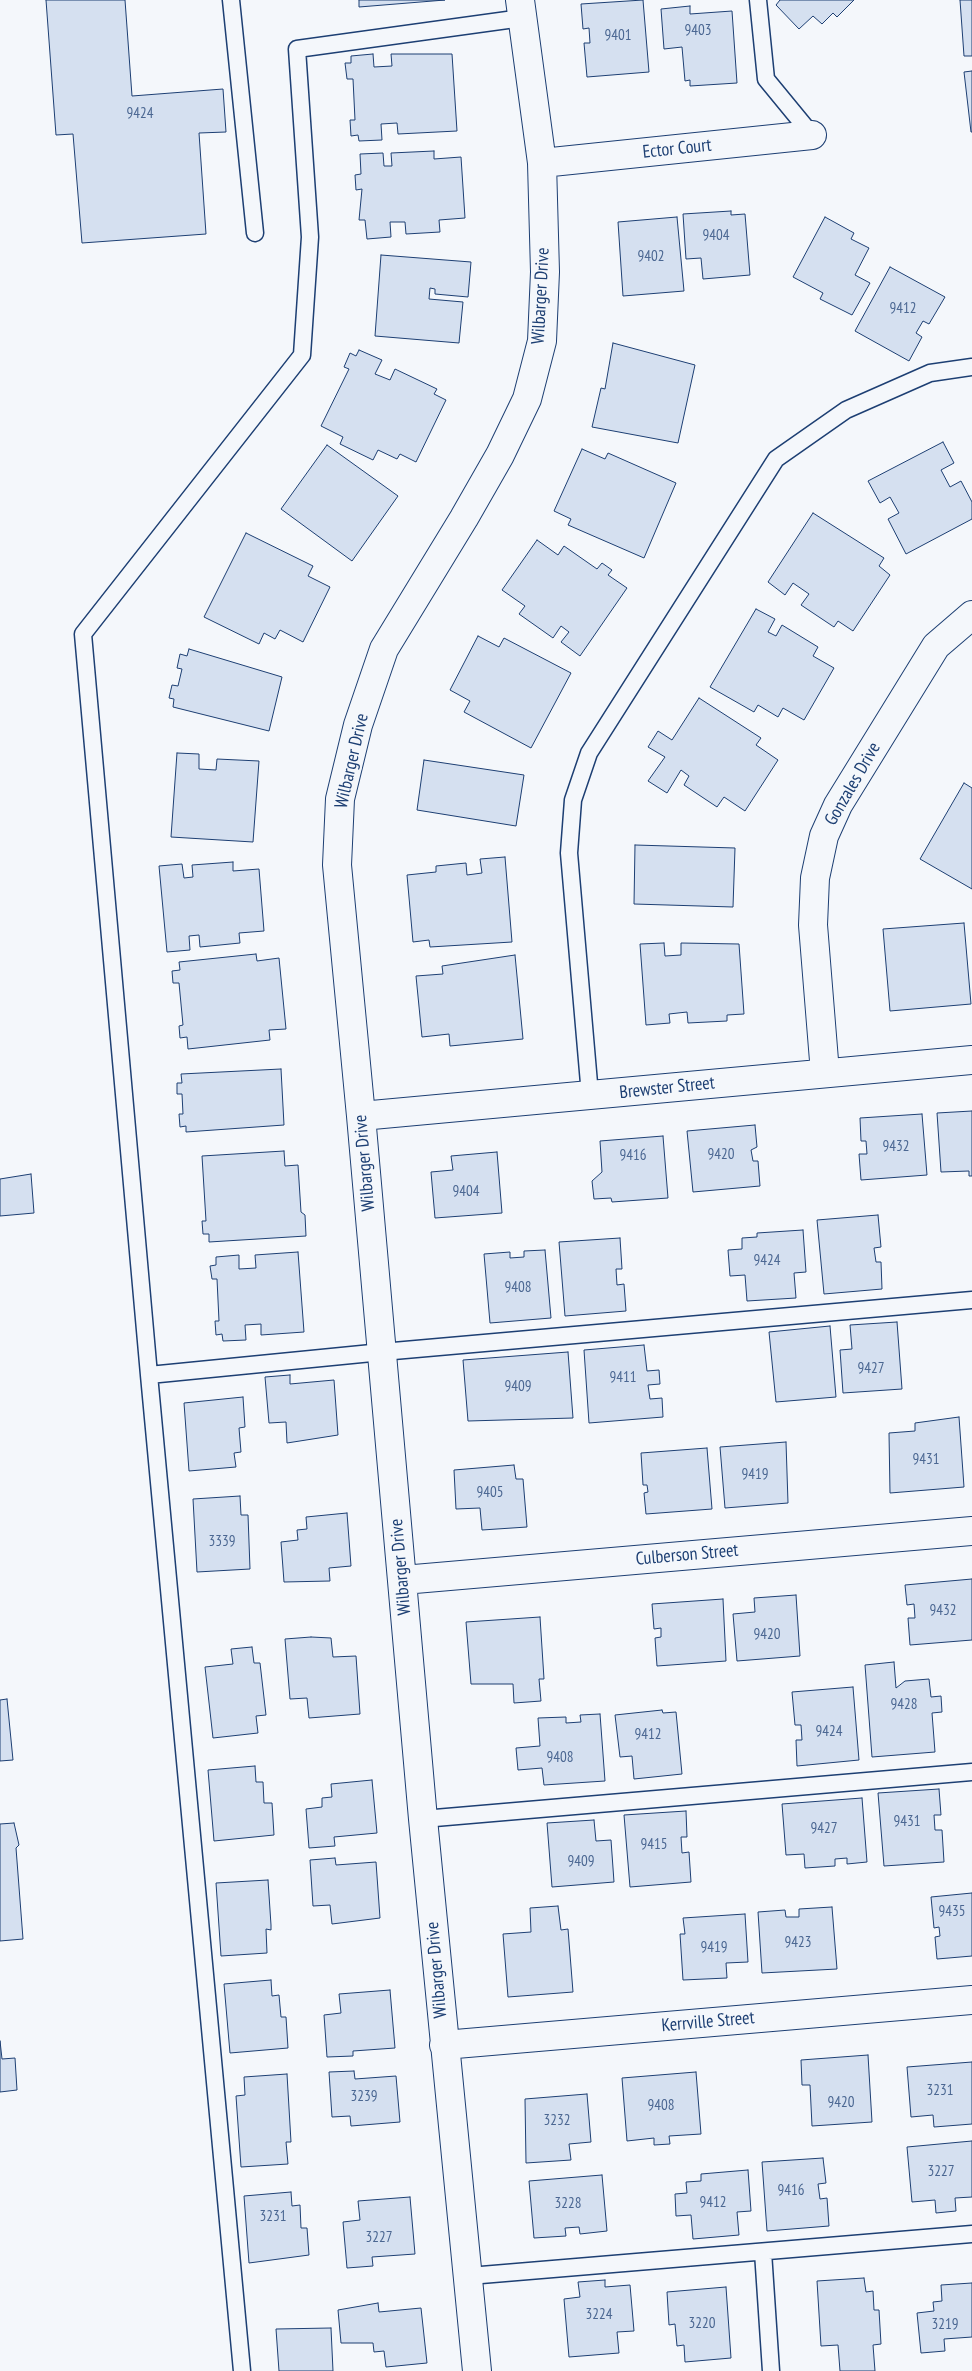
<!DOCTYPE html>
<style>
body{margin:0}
canvas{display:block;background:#f4f7fb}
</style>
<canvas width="972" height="2371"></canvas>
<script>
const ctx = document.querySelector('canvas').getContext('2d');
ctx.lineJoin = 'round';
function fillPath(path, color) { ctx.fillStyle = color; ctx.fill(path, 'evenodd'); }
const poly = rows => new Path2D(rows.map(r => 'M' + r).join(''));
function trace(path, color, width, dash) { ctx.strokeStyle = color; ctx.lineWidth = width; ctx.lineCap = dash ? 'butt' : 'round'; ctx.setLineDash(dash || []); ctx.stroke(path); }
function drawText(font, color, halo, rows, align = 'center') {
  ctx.font = font + ' "PT Sans Narrow",sans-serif'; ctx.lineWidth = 4; ctx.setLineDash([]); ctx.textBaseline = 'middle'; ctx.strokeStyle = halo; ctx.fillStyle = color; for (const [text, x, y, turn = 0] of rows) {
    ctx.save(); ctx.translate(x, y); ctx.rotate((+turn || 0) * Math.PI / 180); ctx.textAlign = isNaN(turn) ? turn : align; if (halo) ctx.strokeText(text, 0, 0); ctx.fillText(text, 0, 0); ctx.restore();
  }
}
const building = poly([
 [46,0,125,0,132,96,223,89,226,132,199,133,206,234,82,243,73,134,56,135,46,0],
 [359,0,445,0,359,7,359,0],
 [643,0,649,72,587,77,584,43,590,43,589,28,583,29,581,4,643,0],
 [780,0,854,0,837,17,833,13,822,24,813,16,799,29,776,5,780,0],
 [960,0,972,0,972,56,964,56,960,0],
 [690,6,690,14,732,11,737,83,690,86,690,80,685,81,682,47,664,49,661,9,690,6],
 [373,54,374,67,392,66,391,54,452,54,457,131,398,134,397,123,381,124,382,140,359,141,358,135,351,136,350,120,355,120,353,79,347,79,345,63,351,63,351,56,373,54],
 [972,71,972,132,971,132,964,72,972,71],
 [434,151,434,159,461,157,465,218,439,220,440,232,406,234,405,222,390,222,391,237,367,239,365,220,359,220,362,189,356,190,355,175,361,174,360,154,383,153,384,166,392,166,391,153,434,151],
 [731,211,731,215,745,214,750,275,703,279,701,258,686,259,683,214,731,211],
 [677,217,684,291,623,296,618,222,677,217],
 [825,217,854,233,851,239,869,248,855,275,870,283,852,315,820,299,823,293,793,277,825,217],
 [381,255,471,262,468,297,435,294,435,289,430,288,429,299,463,302,459,343,375,336,381,255],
 [890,267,945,297,929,324,923,321,916,333,922,337,909,361,855,331,890,267],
 [613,343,695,365,678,443,592,427,601,388,605,389,613,343],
 [359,350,382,360,375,374,390,380,395,369,437,389,434,394,446,400,416,462,400,454,397,459,378,450,373,460,340,444,343,437,321,426,349,369,344,367,350,353,356,356,359,350],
 [943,442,954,463,941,470,950,487,961,481,972,502,972,519,906,554,888,519,899,513,890,497,880,503,868,481,943,442],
 [327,445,398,496,352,561,281,509,327,445],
 [582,449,605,459,608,453,676,483,644,558,568,525,571,519,554,511,582,449],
 [813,513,884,558,879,566,890,575,853,631,838,621,834,627,801,605,809,594,793,583,785,595,768,582,813,513],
 [246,533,313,566,308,576,330,587,303,642,280,630,275,639,264,633,259,644,204,617,246,533],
 [537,540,558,555,564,546,597,569,602,563,612,570,608,575,627,588,580,656,561,642,569,632,561,626,553,638,519,614,525,606,502,590,537,540],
 [756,609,775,619,768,632,776,636,782,625,818,647,813,656,834,668,804,720,783,708,778,717,758,705,754,712,710,687,756,609],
 [478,636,499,647,504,638,571,673,531,748,464,712,470,701,450,690,478,636],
 [189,649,282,677,269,731,173,707,174,699,169,698,172,685,178,686,182,669,177,668,180,654,187,656,189,649],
 [699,698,761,738,756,745,778,760,745,811,724,797,717,807,684,785,689,776,681,770,667,793,648,781,665,757,648,747,658,731,672,740,699,698],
 [177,753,199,754,199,769,216,770,217,759,259,761,253,842,171,837,177,753],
 [424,760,524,775,516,826,417,810,424,760],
 [964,783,972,788,972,889,920,859,964,783],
 [635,845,735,848,733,907,634,904,635,845],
 [505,857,512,942,430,947,429,940,413,942,407,875,436,872,436,866,466,863,467,875,482,873,480,859,505,857],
 [233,862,233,871,259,869,264,931,239,933,240,943,200,947,199,935,189,936,190,950,167,952,159,866,182,864,184,878,193,877,192,865,233,862],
 [964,923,971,1004,890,1011,883,929,964,923],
 [664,943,665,956,681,955,681,943,739,944,744,1014,727,1015,727,1021,688,1023,687,1012,669,1014,670,1023,646,1025,640,944,664,943],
 [256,954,257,961,279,958,286,1029,269,1030,270,1040,188,1049,187,1037,180,1038,179,1026,183,1025,179,983,173,983,172,971,180,970,179,962,256,954],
 [515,955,523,1039,450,1046,449,1034,422,1037,416,976,443,974,442,966,515,955],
 [281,1069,284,1125,186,1132,186,1126,180,1127,179,1114,183,1114,182,1094,177,1094,177,1083,182,1083,181,1074,281,1069],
 [972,1111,972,1176,969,1176,969,1171,941,1172,937,1113,972,1111],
 [922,1114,927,1175,861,1180,859,1154,867,1154,866,1141,861,1141,860,1118,922,1114],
 [755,1125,757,1147,751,1150,753,1161,758,1161,760,1186,693,1192,687,1131,755,1125],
 [663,1136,668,1198,612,1202,611,1198,594,1199,592,1181,602,1172,600,1141,663,1136],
 [284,1151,285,1166,298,1165,301,1212,305,1215,306,1236,209,1242,209,1234,203,1234,202,1221,206,1221,202,1156,284,1151],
 [497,1152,502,1213,435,1218,431,1172,453,1170,451,1156,497,1152],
 [31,1174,34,1213,0,1216,0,1179,31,1174],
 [878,1215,881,1247,874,1248,876,1262,881,1262,882,1289,824,1294,817,1220,878,1215],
 [803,1230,806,1272,794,1273,796,1298,747,1301,745,1275,730,1276,728,1250,742,1249,742,1238,757,1237,757,1233,803,1230],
 [620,1238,622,1269,616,1269,617,1285,624,1284,626,1311,565,1316,559,1242,620,1238],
 [545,1250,551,1318,490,1323,484,1254,510,1252,510,1258,524,1257,524,1251,545,1250],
 [298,1252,304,1332,261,1335,261,1324,245,1325,246,1340,223,1341,222,1334,216,1335,215,1321,219,1321,217,1279,212,1279,210,1266,216,1265,216,1257,239,1255,239,1269,256,1268,255,1255,298,1252],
 [897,1322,902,1389,843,1393,840,1350,852,1349,850,1325,897,1322],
 [830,1326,836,1397,776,1402,769,1332,830,1326],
 [644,1345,647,1371,659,1370,660,1384,648,1385,650,1399,662,1398,663,1417,589,1423,584,1350,644,1345],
 [568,1352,573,1418,468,1421,463,1360,568,1352],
 [290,1375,290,1384,334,1380,338,1435,287,1443,286,1422,269,1423,265,1377,290,1375],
 [243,1397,245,1427,239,1428,241,1452,234,1453,236,1467,189,1471,184,1403,243,1397],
 [959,1417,964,1487,890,1493,889,1433,915,1431,915,1423,959,1417],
 [786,1442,788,1503,725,1508,720,1447,786,1442],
 [707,1448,712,1509,646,1514,644,1493,648,1492,647,1485,643,1485,641,1453,707,1448],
 [514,1465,516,1479,523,1479,527,1527,482,1530,480,1508,456,1509,454,1470,514,1465],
 [240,1496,241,1515,248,1515,250,1569,197,1572,193,1499,240,1496],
 [347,1513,351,1566,329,1568,330,1581,284,1582,281,1542,298,1540,297,1530,307,1529,306,1517,347,1513],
 [972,1579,972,1640,910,1645,908,1618,915,1618,914,1604,907,1605,905,1585,972,1579],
 [796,1595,800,1656,737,1661,733,1614,755,1612,754,1598,796,1595],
 [723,1599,726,1661,657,1666,655,1638,661,1637,661,1628,654,1629,652,1604,723,1599],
 [540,1617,544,1679,539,1679,541,1701,514,1703,513,1684,471,1684,466,1622,540,1617],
 [311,1637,331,1638,333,1657,356,1656,360,1714,309,1718,307,1698,290,1699,285,1639,311,1637],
 [252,1647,254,1663,260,1663,266,1715,256,1716,258,1733,213,1738,205,1667,233,1664,231,1649,252,1647],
 [894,1662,896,1688,905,1681,929,1679,931,1697,941,1696,942,1712,932,1713,935,1752,872,1757,865,1665,894,1662],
 [853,1687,859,1760,797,1766,796,1740,802,1740,801,1725,795,1725,792,1692,853,1687],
 [7,1699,13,1760,0,1761,0,1700,7,1699],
 [662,1710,663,1713,676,1712,682,1774,634,1779,632,1756,620,1757,615,1715,662,1710],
 [600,1714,605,1781,544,1785,542,1768,518,1770,516,1748,540,1746,538,1718,566,1717,566,1723,581,1722,580,1715,600,1714],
 [255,1766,256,1782,263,1782,264,1803,272,1803,274,1835,214,1841,208,1770,255,1766],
 [372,1780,377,1833,334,1837,335,1846,309,1848,306,1809,322,1807,322,1798,332,1797,331,1784,372,1780],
 [939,1789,941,1815,934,1815,935,1830,942,1830,944,1862,884,1866,878,1793,939,1789],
 [862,1798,867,1862,847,1864,847,1858,835,1859,835,1866,805,1868,804,1854,786,1855,782,1804,862,1798],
 [686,1811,687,1837,681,1837,682,1853,689,1852,691,1882,630,1887,624,1815,686,1811],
 [594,1820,596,1841,611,1840,614,1882,552,1887,547,1823,594,1820],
 [14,1823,19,1845,16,1848,23,1939,0,1941,0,1824,14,1823],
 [335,1858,336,1865,376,1862,380,1918,332,1924,330,1905,313,1906,310,1860,335,1858],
 [268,1880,271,1925,271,1930,266,1929,267,1953,221,1956,216,1883,268,1880],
 [972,1893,972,1956,937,1959,935,1937,940,1936,939,1927,934,1928,931,1897,972,1893],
 [558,1906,561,1930,568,1929,573,1992,508,1997,503,1934,531,1932,530,1908,558,1906],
 [832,1907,837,1969,762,1973,758,1912,785,1910,786,1917,799,1917,799,1909,832,1907],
 [745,1914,748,1962,726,1963,727,1978,683,1980,680,1934,685,1934,683,1918,745,1914],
 [271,1980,272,1996,279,1995,281,2017,286,2017,288,2048,230,2053,224,1984,271,1980],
 [390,1990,395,2048,353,2051,353,2056,327,2057,324,2015,341,2013,339,1994,390,1990],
 [0,2041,2,2059,15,2058,17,2090,0,2092,0,2041],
 [868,2055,872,2122,812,2126,810,2085,802,2085,801,2060,868,2055],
 [972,2062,972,2124,934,2127,933,2115,911,2117,907,2067,972,2062],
 [354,2071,355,2079,396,2076,400,2122,351,2126,350,2116,332,2117,329,2072,354,2071],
 [696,2072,701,2134,669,2136,670,2144,654,2145,654,2138,627,2141,622,2078,696,2072],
 [287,2074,291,2142,286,2142,288,2164,241,2167,236,2096,245,2095,244,2077,287,2074],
 [587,2094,591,2142,569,2144,571,2160,526,2163,525,2099,587,2094],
 [972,2141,972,2197,955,2198,956,2211,936,2213,935,2200,912,2202,907,2147,972,2141],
 [823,2158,826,2183,818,2184,820,2199,827,2198,829,2226,767,2231,762,2162,823,2158],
 [748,2170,751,2211,737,2212,739,2235,693,2239,691,2215,676,2216,675,2194,687,2193,686,2182,701,2181,701,2174,748,2170],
 [602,2175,607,2231,580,2234,579,2227,565,2228,566,2236,534,2238,529,2181,602,2175],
 [291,2192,292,2206,300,2205,301,2228,307,2228,309,2255,249,2263,244,2196,291,2192],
 [410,2197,415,2254,372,2257,373,2266,347,2268,343,2222,360,2220,358,2201,410,2197],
 [864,2278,866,2292,873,2291,874,2310,879,2310,881,2344,873,2345,875,2371,840,2371,838,2345,821,2346,817,2281,864,2278],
 [605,2280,605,2287,630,2285,634,2331,617,2332,619,2353,569,2357,564,2299,580,2297,578,2282,605,2280],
 [972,2283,972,2337,944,2339,945,2351,921,2353,917,2313,934,2311,933,2302,942,2301,941,2285,972,2283],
 [726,2287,731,2358,685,2362,684,2345,677,2346,675,2324,669,2325,667,2292,726,2287],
 [378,2303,379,2312,421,2308,427,2363,386,2367,384,2351,374,2352,373,2343,341,2343,338,2310,378,2303],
 [331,2328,333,2371,279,2371,276,2329,331,2328]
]);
fillPath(building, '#d5e0f0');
trace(building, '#1d3f73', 1);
const lane = poly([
 [231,0,255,233],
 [758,0,766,79,812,135],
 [590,1095,569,853,573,800,589,753,776,459,846,410,930,373,972,367],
 [149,1375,83,634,302,355,310,237,297,49,522,18],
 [423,1819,972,1772],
 [763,2252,771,2371],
 [469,2276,972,2234],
 [242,2371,149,1375,382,1352,972,1300]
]);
const street = poly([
 [542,163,812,135],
 [825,1073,813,925,815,878,824,836,838,805,936,646,972,615],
 [361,1116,972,1060],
 [403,1580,972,1531],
 [444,2045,972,2000],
 [477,2371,423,1819,361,1116,337,865,340,799,358,725,384,649,464,518,500,455,527,399,542,341,545,272,542,163,520,0]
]);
trace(lane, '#1d3f73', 19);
trace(street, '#1d3f73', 30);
trace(lane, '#f4f7fb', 16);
trace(street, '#f4f7fb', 28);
drawText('15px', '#4b6792', null, [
 ["9403",698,31],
 ["9401",618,36],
 ["9424",140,114],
 ["9404",716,236],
 ["9402",651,257],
 ["9412",903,309],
 ["9432",896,1147],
 ["9420",721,1155],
 ["9416",633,1156],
 ["9404",466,1192],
 ["9424",767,1261],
 ["9408",518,1288],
 ["9427",871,1369],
 ["9411",623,1378],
 ["9409",518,1387],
 ["9431",926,1460],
 ["9419",755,1475],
 ["9405",490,1493],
 ["3339",222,1542],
 ["9432",943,1611],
 ["9420",767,1635],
 ["9428",904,1705],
 ["9424",829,1732],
 ["9412",648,1735],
 ["9408",560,1758],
 ["9431",907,1822],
 ["9427",824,1829],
 ["9415",654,1845],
 ["9409",581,1862],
 ["9435",952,1912],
 ["9423",798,1943],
 ["9419",714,1948],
 ["3231",940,2091],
 ["3239",364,2097],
 ["9420",841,2103],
 ["9408",661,2106],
 ["3232",557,2121],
 ["3227",941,2172],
 ["9416",791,2191],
 ["9412",713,2203],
 ["3228",568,2204],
 ["3231",273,2217],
 ["3227",379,2238],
 ["3224",599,2315],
 ["3220",702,2324],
 ["3219",945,2325]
]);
drawText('18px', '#1d3f73', '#f4f7fb', [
 ["Ector Court",677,149,-6],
 ["Wilbarger Drive",541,296,-87],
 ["Wilbarger Drive",352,761,-77],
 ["Gonzales Drive",853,784,-60],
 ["Brewster Street",667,1088,-6],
 ["Wilbarger Drive",365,1163,-95],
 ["Culberson Street",687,1555,-5],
 ["Wilbarger Drive",401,1567,-95],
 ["Wilbarger Drive",437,1970,-95],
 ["Kerrville Street",708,2022,-5]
]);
</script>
